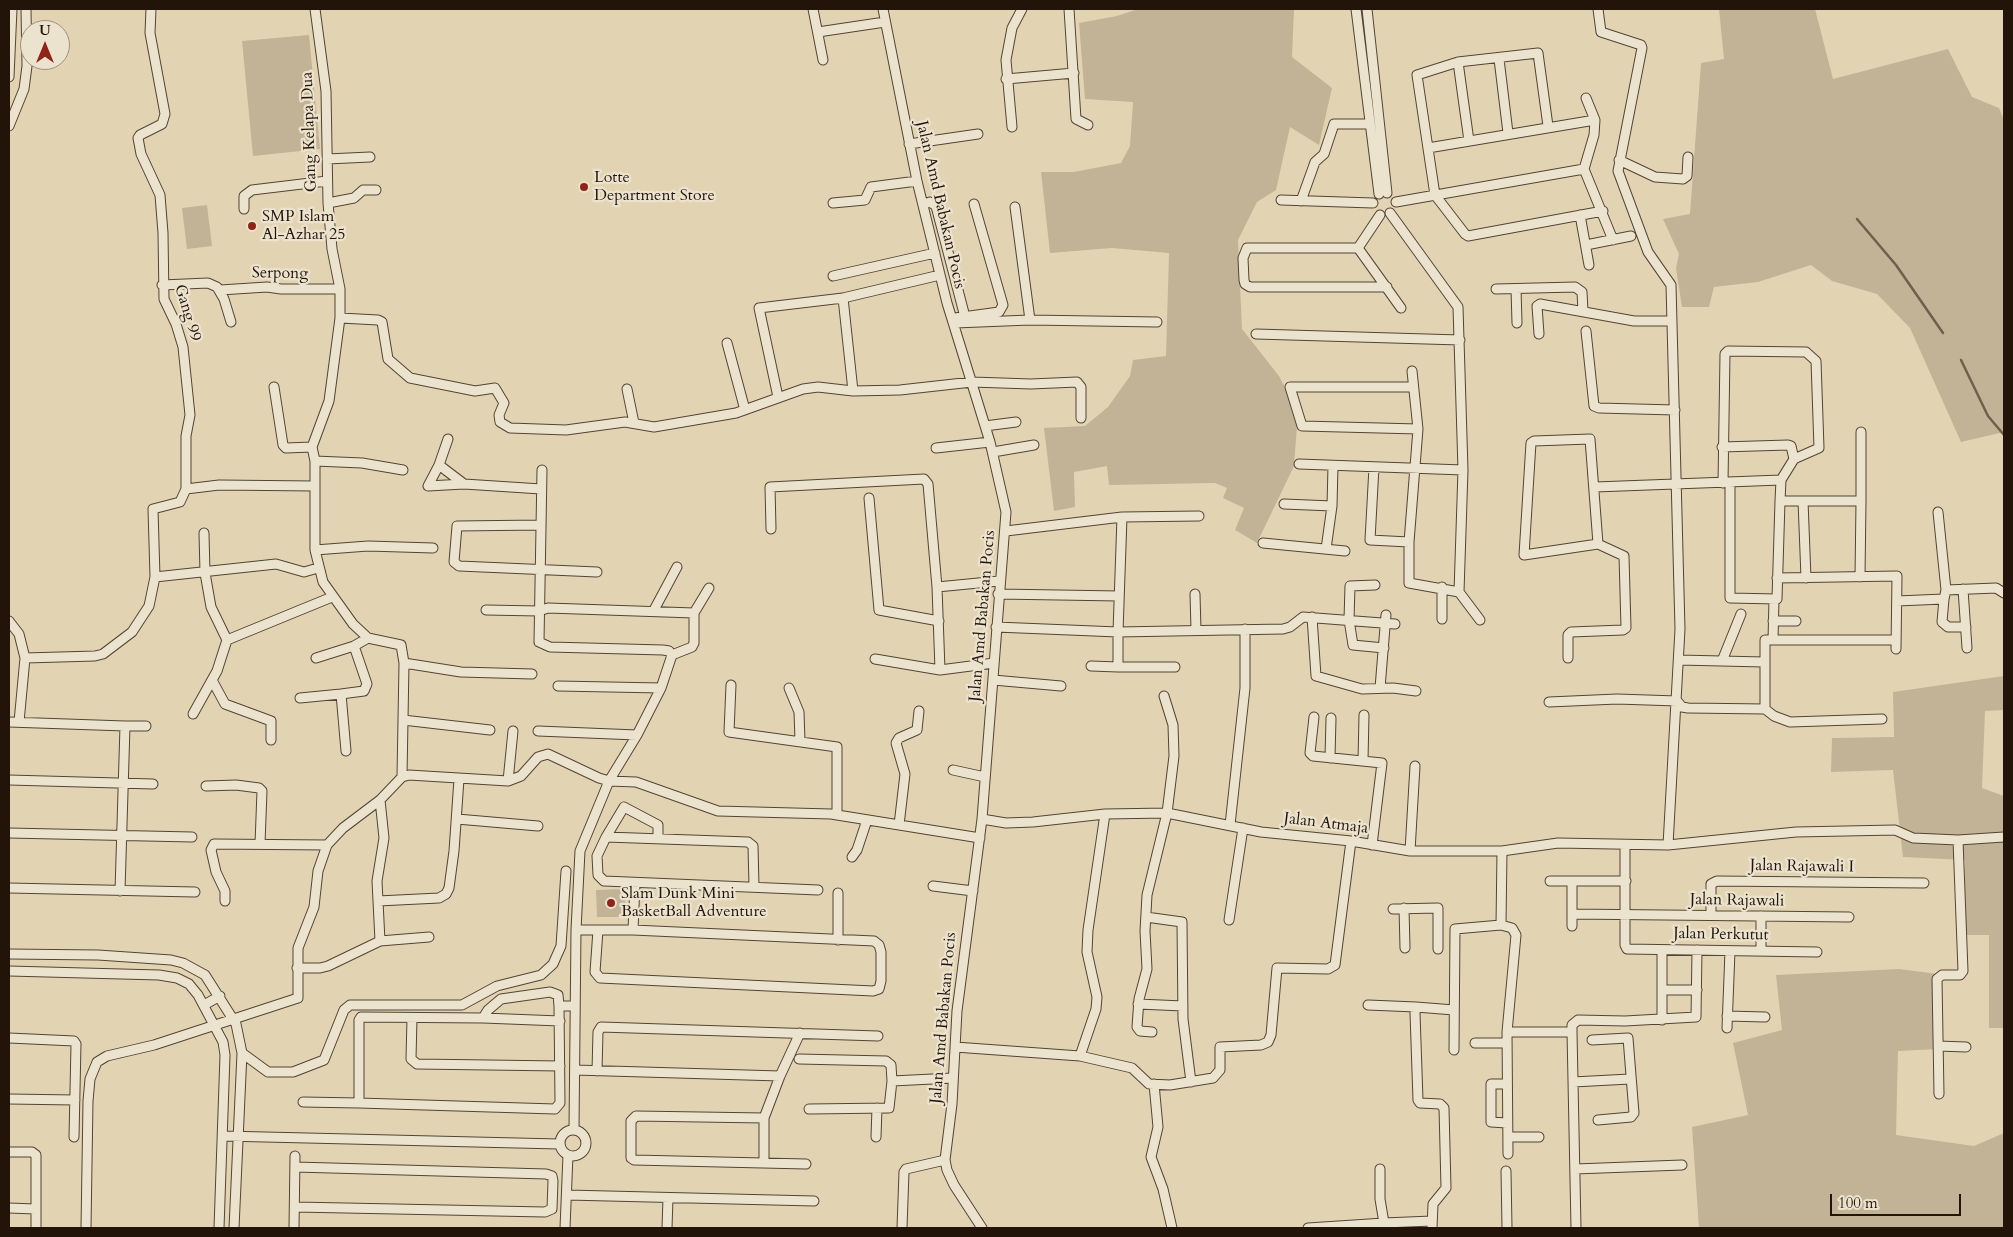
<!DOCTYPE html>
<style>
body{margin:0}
#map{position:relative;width:2013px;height:1237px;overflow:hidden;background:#e2d4b3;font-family:Cardo,serif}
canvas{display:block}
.frame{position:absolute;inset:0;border:10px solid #23140a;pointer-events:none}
.north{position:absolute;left:20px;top:20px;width:50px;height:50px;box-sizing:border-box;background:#ece3ce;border:1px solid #9c9080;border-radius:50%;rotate:0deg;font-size:14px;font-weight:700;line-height:20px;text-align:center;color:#23140a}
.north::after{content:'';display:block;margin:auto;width:18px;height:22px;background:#8f2418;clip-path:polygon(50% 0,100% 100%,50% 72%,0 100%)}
.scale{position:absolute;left:1830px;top:1194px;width:131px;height:22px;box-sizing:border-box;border:2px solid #23140a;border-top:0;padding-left:6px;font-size:15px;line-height:18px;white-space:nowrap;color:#23140a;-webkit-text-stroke:4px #ece3ce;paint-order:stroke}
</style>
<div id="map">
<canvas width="2013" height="1237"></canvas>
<div class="frame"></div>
<div class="north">U</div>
<div class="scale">100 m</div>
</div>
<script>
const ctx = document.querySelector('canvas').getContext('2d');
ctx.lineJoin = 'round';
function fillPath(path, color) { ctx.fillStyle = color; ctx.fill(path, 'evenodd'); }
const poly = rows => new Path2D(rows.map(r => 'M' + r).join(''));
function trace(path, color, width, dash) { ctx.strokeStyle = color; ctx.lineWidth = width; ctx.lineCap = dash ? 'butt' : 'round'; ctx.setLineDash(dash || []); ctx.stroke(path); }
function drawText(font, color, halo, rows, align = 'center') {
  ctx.font = font + ' Cardo,serif'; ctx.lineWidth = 4.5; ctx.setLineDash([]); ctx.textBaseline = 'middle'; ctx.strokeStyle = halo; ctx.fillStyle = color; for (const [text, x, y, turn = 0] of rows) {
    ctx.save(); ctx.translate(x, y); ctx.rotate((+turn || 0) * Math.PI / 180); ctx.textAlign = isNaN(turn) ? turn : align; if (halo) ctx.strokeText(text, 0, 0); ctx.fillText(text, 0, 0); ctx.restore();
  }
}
fillPath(poly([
 [1138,9,1294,9,1292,57,1332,88,1319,145,1290,127,1276,190,1257,202,1238,240,1242,329,1279,376,1292,401,1297,426,1294,466,1257,543,1235,530,1244,508,1223,498,1227,488,1215,483,1109,485,1107,466,1074,472,1075,507,1054,511,1044,428,1085,426,1108,407,1130,376,1133,360,1166,356,1169,253,1112,248,1050,253,1041,172,1074,172,1121,163,1130,146,1133,102,1085,99,1079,23,1117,16],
 [1719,9,1815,9,1833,79,1948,49,1972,97,1999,108,2004,120,2004,432,1961,442,1910,328,1877,294,1832,281,1811,265,1758,282,1714,287,1709,307,1682,307,1676,268,1679,254,1663,219,1690,214,1701,63,1724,59],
 [309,35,320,149,253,156,242,41],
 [207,205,212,246,187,249,182,208],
 [2004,676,2004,710,1985,711,1982,788,2004,796,2004,1028,1989,1028,1989,935,1965,935,1965,860,1903,857,1893,770,1831,772,1832,738,1894,737,1893,692],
 [625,889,626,917,597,917,596,890],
 [1899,969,1938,974,1938,1049,1898,1051,1896,1135,1974,1146,2004,1133,2004,1228,1699,1228,1692,1127,1748,1115,1733,1043,1782,1030,1776,975]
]), '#c2b396');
trace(poly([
 [1857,219,1896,265,1943,333],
 [1961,360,1988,416,2004,435]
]), '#6f604d', 2.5);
const minor = poly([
 [151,9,150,33,165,114,162,124,140,135,138,138,141,154,160,195,163,233,164,299,176,324,183,347,190,415,186,436,186,489,219,485,314,486],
 [813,9,823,60],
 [883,9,917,181,947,303,990,442,1006,512,982,819,957,1011,952,1104,945,1160,947,1170,954,1185,982,1228],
 [1069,9,1076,119,1088,125],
 [1356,9,1379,194],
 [1367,9,1387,193],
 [1598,9,1601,32,1641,45,1642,48,1618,171,1648,252,1671,285,1680,629,1668,845],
 [818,32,885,22],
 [1499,59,1508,133],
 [1458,62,1469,141],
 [9,77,12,9],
 [1006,79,1074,73],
 [1586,98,1595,120,1594,135,1584,169,1613,240],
 [9,126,24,89,27,66,26,9],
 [1548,126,1538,53,1458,62,1417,75,1435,195,1465,234,1468,236,1603,211],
 [1012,127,1006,60,1012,28,1022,9],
 [909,144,978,134],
 [1428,148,1595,120],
 [327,159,370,157],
 [1619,160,1655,177,1683,179,1687,176,1688,157],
 [1281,200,1373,203],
 [1301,201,1315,162,1324,154,1334,124,1370,124],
 [1396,202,1584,169],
 [328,203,354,198,363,190,376,190],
 [833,203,865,200,871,187,917,181],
 [924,204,930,202,936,206,965,317],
 [1015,207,1030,320],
 [244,209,244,196,252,190,327,181],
 [1390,213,1458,307,1463,470,1459,592],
 [1380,215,1358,248,1401,308],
 [1580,215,1589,265],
 [1586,245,1631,236],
 [1358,248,1247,248,1243,258,1244,280,1245,284,1250,287,1387,287],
 [833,276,935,253],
 [162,285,208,283,217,287,224,299,231,322],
 [1496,289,1575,287,1582,292,1583,311],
 [1516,289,1517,323],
 [220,290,267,287,281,289,340,289],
 [843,298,853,391],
 [340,318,378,320,382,322,388,359,410,378,475,391,495,388,504,403,499,415,500,422,510,428,566,430,625,422,654,427,736,413,803,389,818,387,853,391,900,390,972,382,1031,384,1077,382,1081,387,1081,418],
 [955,318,999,312,1003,305,974,204],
 [955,323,1030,320,1157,322],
 [1586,331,1594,406,1599,408,1675,410],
 [1256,334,1460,340],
 [1539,334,1537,306,1540,304,1634,321,1671,321],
 [727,343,745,410],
 [1412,371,1418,429,1409,542,1409,583,1459,592,1480,620],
 [274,387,283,445,286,448,312,447],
 [1413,387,1290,387,1302,426,1418,429],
 [627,389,634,423],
 [778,397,759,308,843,298,940,275],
 [985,426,1016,422],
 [448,439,439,465,464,484,541,489],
 [1722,447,1788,445,1791,446,1794,459],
 [936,448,990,442],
 [993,452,1034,445],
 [315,461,362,463,403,470],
 [1299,464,1463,470],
 [439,465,428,486,464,484],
 [1374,467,1370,540,1409,542],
 [1730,482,1730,598,1777,599,1780,501,1861,501,1861,432],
 [1723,483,1725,354,1728,351,1806,352,1816,361,1819,448,1794,459,1781,480,1780,501],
 [1595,487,1781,480],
 [869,498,879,610,939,621],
 [1803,501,1806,578],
 [1284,504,1332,506],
 [1938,512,1946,590,1996,588,2004,593],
 [1122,517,1118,632,1283,629,1290,627,1303,617,1395,624],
 [540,525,457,526,454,562,459,566,597,572],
 [771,529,770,487,924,479,928,484,937,587,999,581],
 [1006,531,1122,517,1199,516],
 [204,533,205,573,211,607,227,640],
 [1263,543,1345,551],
 [1326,549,1332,506,1333,466],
 [315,550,368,546,433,548],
 [155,577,276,564,304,572,318,568],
 [1860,577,1861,501],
 [1777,578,1897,576,1896,649],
 [1375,585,1350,586,1349,620,1353,645,1384,648],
 [937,587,940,670,994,663],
 [1442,587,1442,619],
 [1963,589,1967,648],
 [998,594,1119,596],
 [1195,594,1196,630],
 [1944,599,1942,622,1948,627,1966,627],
 [1897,601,1944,599,1946,590],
 [486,610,539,611,548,608,694,613],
 [654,610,677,567],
 [1312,617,1316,676,1362,689,1393,688,1416,691],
 [9,621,19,634,25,658,19,722],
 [1773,621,1796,621],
 [996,627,1118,632,1118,667,1091,666],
 [1773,640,1774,599],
 [672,655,692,647,694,643,694,613,709,588],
 [25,658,95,656,103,654,132,632,149,606,155,577,153,509,180,502,186,489],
 [316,658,354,646,368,638],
 [1568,658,1568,635,1571,632,1623,630,1626,628,1624,556,1598,544,1590,439,1534,441,1531,443,1524,555,1598,544],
 [875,659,940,670],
 [1679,660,1764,662],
 [1722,661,1741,614],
 [404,663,461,672,532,674],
 [1118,667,1175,667],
 [212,680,225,704,271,721,271,740],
 [993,680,1061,686],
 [731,685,729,732,837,747,837,815],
 [558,686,661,688],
 [789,688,799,712,800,741],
 [1380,688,1386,615],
 [300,698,341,694],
 [1549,702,1617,699,1677,701,1682,707,1688,708,1765,709,1774,716,1790,722,1882,719],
 [1765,709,1765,640,1896,640],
 [193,714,217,671,227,640,332,597],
 [1314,717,1310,753,1313,756,1382,763,1372,845],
 [403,720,490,730],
 [9,722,125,726,120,891],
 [125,726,146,726],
 [538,731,637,735,661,688,672,655,669,651,663,650,550,647,539,642,542,470],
 [346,751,341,694,364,691,367,684,354,646],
 [1330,758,1331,718],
 [1363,761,1364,715],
 [953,770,985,777],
 [402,777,409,775,508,781,521,776,538,757,548,754,599,778,609,781,636,782,718,811,831,814,980,838],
 [9,780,153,784],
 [508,781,513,731],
 [206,786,236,785,259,788,262,791,260,844],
 [457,819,538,826],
 [982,819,1006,823,1033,822,1105,814,1167,813,1261,832,1351,841,1410,851,1502,851,1558,843,1668,845,1796,832,1895,830,1913,838,1958,840,2004,837],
 [899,825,905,774,896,743,899,738,917,730,919,711],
 [1230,825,1245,688,1245,629],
 [9,833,192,837],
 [606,837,624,807,658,825,658,838],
 [1625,845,1625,945,1627,949,1817,952],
 [1410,851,1415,766],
 [852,857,857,850,867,820],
 [1550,881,1626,881],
 [1572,881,1572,914,1849,917],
 [754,886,753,846,748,842,606,837,597,856,598,875,604,881,818,890],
 [933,886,973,891],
 [9,888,195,892],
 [838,893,838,940],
 [225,901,225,891,216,872,211,850,214,844,327,845],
 [378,901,377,881,384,838,380,800],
 [1404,908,1405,948],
 [1393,909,1438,908,1438,949],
 [1572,914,1572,926],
 [1711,915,1711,884,1717,881,1924,883],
 [1761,916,1761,951],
 [1146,917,1182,922,1183,1019,1191,1082],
 [1229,920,1243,828],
 [1501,925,1512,928,1516,935,1507,1032,1572,1032,1576,1228],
 [576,930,598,930],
 [598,930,633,930,874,941,879,945,881,952,881,981,879,989,873,991,600,978,595,972,598,930],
 [633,930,635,884],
 [380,941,378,901,439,898,446,894,449,888,454,851,459,779],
 [9,954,98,955,171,960,183,963,205,975,236,1024,242,1053,234,1228],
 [297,968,320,968,328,966,380,941,429,937],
 [9,971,159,975,177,978,189,984,198,995,223,1042,225,1055,219,1228],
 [1662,990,1697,990],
 [1138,1004,1183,1006],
 [204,1005,220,996],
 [1368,1005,1416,1007],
 [1727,1016,1765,1017],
 [412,1018,411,1059,417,1064,560,1066],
 [483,1018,560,1021],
 [1662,1020,1662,950],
 [1727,1028,1730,951],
 [1152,1032,1140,1031,1137,1027,1139,999,1147,969,1145,931,1147,895,1167,813,1174,756,1173,725,1164,696],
 [1507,1032,1508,1154],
 [1572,1032,1572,1025,1578,1020,1625,1021,1696,1017,1697,950],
 [9,1038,74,1041,76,1044,74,1137],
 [1592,1040,1628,1038,1634,1113,1631,1117,1598,1120],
 [1475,1043,1506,1043],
 [1938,1046,1966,1047],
 [955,1047,1080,1056,1132,1068,1149,1084,1170,1085,1213,1078,1220,1070,1220,1047,1261,1045,1268,1042,1271,1035,1277,968,1328,969,1335,965,1351,841],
 [1454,1050,1455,929,1501,925,1502,851],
 [242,1053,268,1072,293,1072,324,1060,344,1010,350,1005,462,1005,497,986,541,975,553,964,561,946,566,871],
 [1080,1056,1096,1009,1097,997,1087,952,1088,930,1105,814],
 [799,1059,886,1061,891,1065,892,1081],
 [575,1070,780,1076,764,1118,764,1161],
 [597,1071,598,1032,601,1027,878,1036],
 [780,1076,800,1033],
 [1573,1082,1630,1079],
 [1154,1084,1158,1127,1151,1157,1163,1189,1172,1228],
 [1506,1084,1491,1084,1491,1122,1507,1123],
 [1939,1094,1937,979,1942,975,1960,975,1963,971,1958,840],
 [9,1099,75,1100],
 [303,1102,359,1103,359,1020,361,1017,483,1018,488,1010,501,999,550,992,558,995,559,1006,575,1006],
 [359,1103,555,1109,560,1103,559,1006],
 [809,1109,889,1108,892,1081,953,1078],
 [764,1118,636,1116,631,1121,631,1158,634,1160,806,1164],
 [574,1129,576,930,580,851,609,781,637,735],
 '560 1143a13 13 0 1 1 26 0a13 13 0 1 1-26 0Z',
 [223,1136,559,1144],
 [876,1137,877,1108],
 [1508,1137,1539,1137],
 [9,1152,32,1152,36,1155,36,1228],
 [1380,1169,1380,1199,1384,1223,1432,1221],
 [1575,1169,1682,1165],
 [1506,1171,1507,1228],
 [567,1195,814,1201],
 [295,1207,545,1212,552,1209,553,1181,552,1176,546,1174,295,1167],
 [9,1208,35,1209],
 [86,1228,88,1101,90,1079,97,1062,107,1056,154,1045,298,998,298,948,314,907,318,871,327,845,343,828,380,800,402,777,404,663,401,645,368,638,353,624,323,582,315,550,315,461,312,447,329,401,340,318,340,289,332,249,328,203,326,91,315,9],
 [294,1228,295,1156],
 [565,1228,568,1155],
 [667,1228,668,1198],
 [902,1228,904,1172,906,1169,945,1160],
 [1308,1228,1384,1223],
 [1432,1228,1433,1204,1446,1188,1444,1108,1440,1104,1420,1103,1418,1100,1415,1013,1416,1007,1454,1010]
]);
trace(minor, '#534434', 11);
trace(minor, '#ece3ce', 9);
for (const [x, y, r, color] of [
 [584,187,5,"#8f2418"],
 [252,226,5,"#8f2418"],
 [611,903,5,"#8f2418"]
]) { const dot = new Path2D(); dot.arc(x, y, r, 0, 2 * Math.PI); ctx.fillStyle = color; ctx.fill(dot); trace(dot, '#ece3ce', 2); }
drawText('16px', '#23140a', '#ece3ce', [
 ["Gang Kelapa Dua",310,132,-92],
 ["Jalan Amd Babakan Pocis",940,205,77],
 ["Serpong",280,274,1],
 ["Gang 99",187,313,73],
 ["Jalan Amd Babakan Pocis",983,616,-85],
 ["Jalan Atmaja",1326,824,7],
 ["Jalan Rajawali I",1802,867,1],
 ["Jalan Rajawali",1737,901,1],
 ["Jalan Perkutut",1721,935,1],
 ["Jalan Amd Babakan Pocis",944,1018,-85]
]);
drawText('16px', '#23140a', '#ece3ce', [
 ["Lotte",594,178],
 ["Department Store",594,196],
 ["SMP Islam",262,217],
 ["Al-Azhar 25",262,235],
 ["Slam Dunk Mini",621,894],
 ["BasketBall Adventure",621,912]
], 'left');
</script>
